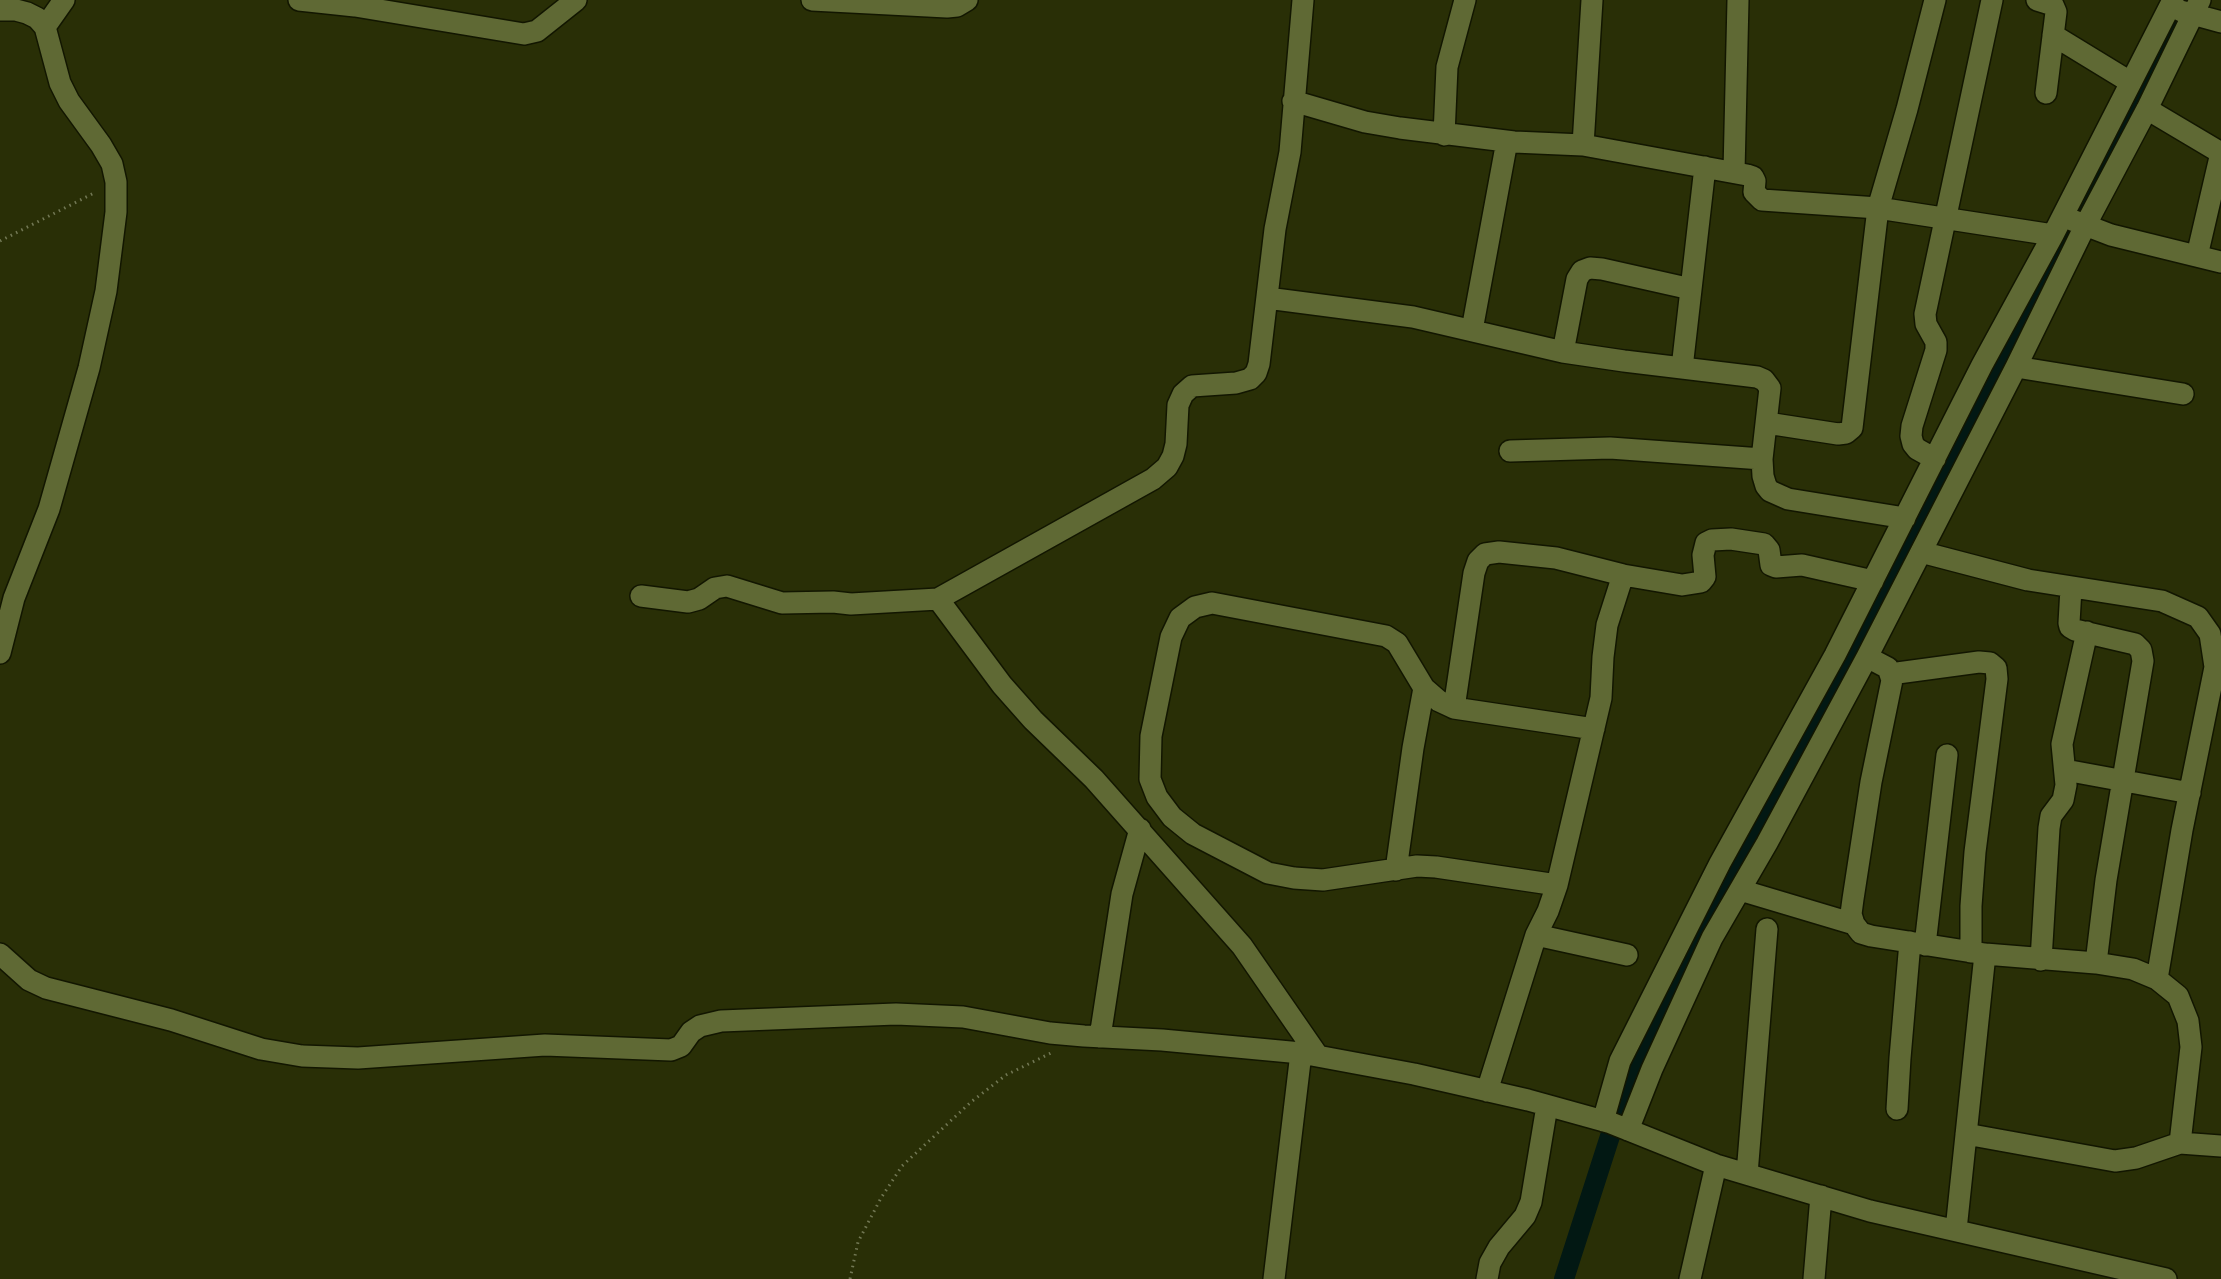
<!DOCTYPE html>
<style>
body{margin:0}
canvas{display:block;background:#292f06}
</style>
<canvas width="2221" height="1279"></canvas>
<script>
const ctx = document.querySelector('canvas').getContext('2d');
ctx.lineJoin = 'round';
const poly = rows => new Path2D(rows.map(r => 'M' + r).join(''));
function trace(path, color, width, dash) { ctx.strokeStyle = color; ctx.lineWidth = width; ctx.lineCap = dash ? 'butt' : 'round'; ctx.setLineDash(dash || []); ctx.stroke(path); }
trace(poly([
 [1564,1279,1631,1071,1689,954,1809,734,2185,0]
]), '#021813', 20);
const street = poly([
 [299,0,355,6,524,34,537,31,576,0],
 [812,0,947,7,957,6,967,0],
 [2037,0,2053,5,2056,12,2046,93],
 [0,10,16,10,27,13,37,18,45,27,60,83,69,101,101,145,112,164,116,182,116,212,106,291,89,368,49,509,14,598,0,653],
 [2181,11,2221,22],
 [45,27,64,0],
 [2053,35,2130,82],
 [1293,101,1365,122,1400,128,1514,142,1583,145,1747,175,1753,177,1755,181,1754,192,1762,200,1878,208,2053,235],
 [2147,109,2221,153],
 [1444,135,1447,67,1465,0],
 [1583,145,1592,0],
 [1734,172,1738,0],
 [2072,220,2111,235,2221,262],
 [2197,256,2221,153],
 [1267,298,1413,317,1563,352,1624,361,1757,377,1764,380,1770,388,1762,459,1763,476,1766,486,1770,491,1788,499,1905,518],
 [1472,330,1507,141],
 [1563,352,1577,279,1582,271,1590,268,1602,269,1691,289],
 [2016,367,2183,394],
 [1682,368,1705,167],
 [1767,423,1838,434,1846,433,1852,428,1878,208,1907,109,1935,0],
 [1510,451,1610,448,1762,459],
 [1935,459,1917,449,1913,444,1911,436,1912,426,1936,350,1936,342,1926,324,1925,314,1992,0],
 [1921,552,2028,580,2162,601,2198,617,2210,634,2215,667,2182,830,2157,979],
 [2071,588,2069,623,2070,627,2075,630,2135,644,2141,650,2143,661,2106,880,2096,963],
 [641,596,688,602,699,599,715,588,727,586,782,603,833,602,851,604,938,599,1002,685,1033,720,1094,779,1242,946,1318,1056],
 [938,599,1153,479,1167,467,1173,456,1176,444,1178,405,1183,394,1192,386,1236,383,1250,379,1256,373,1259,364,1275,229,1290,152,1303,0],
 [1867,657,1888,668,1892,680,1871,782,1853,899,1851,914,1854,924,1861,933,1871,936,1985,954,2096,963,2133,969,2157,979,2178,996,2188,1021,2191,1047,2180,1143],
 [1890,674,1979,662,1990,663,1996,668,1997,679,1975,852,1971,906,1971,952],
 [1454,708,1474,573,1478,561,1485,554,1499,552,1556,558,1623,575,1682,585,1701,582,1705,577,1703,555,1706,543,1712,540,1731,539,1764,544,1769,550,1771,565,1776,567,1802,565,1873,581],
 [2065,770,2190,793],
 [1396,870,1413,748,1424,688],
 [1557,885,1436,867,1417,866,1323,880,1294,878,1268,873,1193,834,1172,817,1157,797,1150,779,1151,736,1171,637,1180,618,1195,607,1212,603,1386,636,1397,643,1424,688,1439,701,1454,708,1594,729],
 [1740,890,1854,924],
 [1536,935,1627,955],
 [1925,945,1947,755],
 [0,954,29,980,46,988,171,1020,261,1049,302,1056,358,1058,545,1045,671,1050,681,1046,691,1032,700,1026,721,1021,896,1014,963,1017,1050,1033,1084,1036,1162,1040,1301,1053,1414,1074,1528,1100,1611,1123,1716,1165,1870,1211,2166,1279],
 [2041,960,2049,828,2051,816,2063,800,2066,785,2062,744,2087,632],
 [1100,1037,1122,894,1140,829],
 [1487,1091,1536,935,1548,911,1557,885,1601,698,1603,657,1607,625,1623,575],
 [1897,1109,1900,1058,1910,942],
 [1603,1121,1620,1061,1720,863,1835,655,1982,365,2053,235,2173,0],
 [1628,1130,1652,1069,1712,938,1767,843,1867,657,2016,367,2085,226,2147,109,2200,0],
 [1966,1134,2115,1161,2136,1158,2180,1143,2221,1146],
 [1747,1174,1767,929],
 [1956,1230,1985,954],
 [1274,1279,1301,1053],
 [1487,1279,1490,1263,1499,1247,1525,1216,1531,1202,1547,1106],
 [1690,1279,1716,1165],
 [1814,1279,1821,1196]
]);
trace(street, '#121600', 24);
trace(poly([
 [0,241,96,192],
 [850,1279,858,1242,881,1198,902,1166,971,1102,1006,1075,1051,1053]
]), '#727854', 3, [1.5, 4.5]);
trace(street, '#5f6934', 21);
</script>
